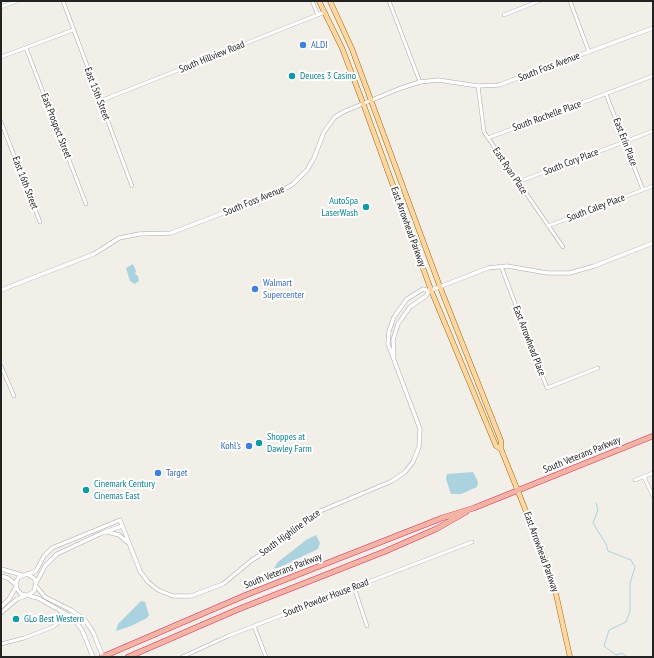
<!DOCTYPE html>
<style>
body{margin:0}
#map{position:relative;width:654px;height:658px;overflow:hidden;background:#f2efe9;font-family:"PT Sans Narrow",sans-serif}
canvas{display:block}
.frame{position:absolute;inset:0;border:2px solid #222;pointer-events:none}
</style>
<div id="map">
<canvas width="654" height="658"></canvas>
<div class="frame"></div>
</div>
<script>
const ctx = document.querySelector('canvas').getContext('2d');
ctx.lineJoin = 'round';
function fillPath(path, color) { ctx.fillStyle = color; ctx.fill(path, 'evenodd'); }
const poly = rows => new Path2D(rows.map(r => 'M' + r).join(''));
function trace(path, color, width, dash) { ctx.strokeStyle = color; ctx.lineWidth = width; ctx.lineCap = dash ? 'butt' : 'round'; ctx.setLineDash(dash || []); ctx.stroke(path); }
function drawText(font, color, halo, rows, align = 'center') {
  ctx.font = font + ' "PT Sans Narrow",sans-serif'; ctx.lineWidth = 4; ctx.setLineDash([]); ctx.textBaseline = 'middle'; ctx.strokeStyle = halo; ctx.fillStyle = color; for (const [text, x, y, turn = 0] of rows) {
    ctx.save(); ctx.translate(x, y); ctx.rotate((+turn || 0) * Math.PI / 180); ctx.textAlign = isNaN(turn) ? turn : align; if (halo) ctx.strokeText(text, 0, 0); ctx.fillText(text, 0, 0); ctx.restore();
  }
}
fillPath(poly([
 [133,264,136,271,135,274,138,276,139,281,135,284,130,281,126,268],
 [473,472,478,482,477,487,461,494,451,494,446,479,447,474],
 [316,535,320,543,318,549,278,568,274,568,278,562,306,540],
 [141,601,145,602,149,615,147,618,131,626,116,631,118,624]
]), '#aad3df');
trace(poly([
 [596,503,598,510,593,523,606,544,608,551,631,560,635,567,630,583,630,611,626,622,609,630,604,646,616,655,622,653,627,657]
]), '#aad3df', 1);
const minor = poly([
 [63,1,132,186],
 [312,1,318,15],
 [389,1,420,82],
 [570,1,589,52],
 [1,7,17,1],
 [504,15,539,1],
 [26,48,86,204],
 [1,57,73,30],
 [478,86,484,132,563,247],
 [606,94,643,190],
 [100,101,325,12],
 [1,122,40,222],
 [488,138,653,76],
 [518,182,653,131],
 [548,226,653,186],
 [501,266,547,388,598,368],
 [1,366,14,396],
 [644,477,653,496],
 [635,480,653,473],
 [354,587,367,626],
 [254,626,266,657],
 [1,644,24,638,53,627,58,623,65,613],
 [182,657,228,636,472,542]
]);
const tertiary = poly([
 [1,290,94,254,119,238,139,234,171,233,283,190,293,184,307,170,314,158,324,132,335,117,343,112,401,88,420,82,438,80,478,86,499,85,653,28],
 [394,356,393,340,398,324,410,307,426,296,429,291],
 [107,532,119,535,127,542],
 [1,569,22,575],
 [27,574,34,578,36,583,34,591,28,595],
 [1,576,8,578,16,585],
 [36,583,45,566,57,554,102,533,122,526],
 [36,586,45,597,71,610,85,620,93,632,103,657],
 [1,607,9,599,16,587],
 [1,613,17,599,25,596],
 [93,657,82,630,73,618,38,598,21,594,17,589,16,582,19,577,36,571,44,556,52,548,120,520,140,571,148,582,158,590,173,596,191,596,223,584,252,560,278,544,318,512,392,481,405,472,413,462,419,447,420,429,388,344,389,331,394,317,407,299,423,289,429,291,488,268,507,266,547,273,570,273,594,266,653,243]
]);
const primary = poly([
 [319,1,342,48,363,103,431,290,496,446,501,449],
 [330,1,352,49,440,287,501,441,501,449,544,556,556,594,570,657]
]);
const trunk = poly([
 [102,657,246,595,442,518,474,508,653,436],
 [128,657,239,609,386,551,436,529,466,512]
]);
trace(minor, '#a9a9a9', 4);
trace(tertiary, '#a9a9a9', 4.5);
trace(primary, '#a06b00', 5.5);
trace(trunk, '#dc2a67', 6);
trace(minor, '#fff', 3);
trace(tertiary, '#fff', 3.5);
trace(primary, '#fcd6a4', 4.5);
trace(trunk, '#f2b4a3', 5);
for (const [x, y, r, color] of [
 [303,45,4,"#3f7fe0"],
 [292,76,4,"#0f9aa8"],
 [366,207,4,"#0f9aa8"],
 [255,289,4,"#3f7fe0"],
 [259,443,4,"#0f9aa8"],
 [249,446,4,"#3f7fe0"],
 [158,473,4,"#3f7fe0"],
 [86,490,4,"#0f9aa8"],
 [16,619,4,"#0f9aa8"]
]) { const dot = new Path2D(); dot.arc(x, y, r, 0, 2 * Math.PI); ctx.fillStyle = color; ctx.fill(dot); trace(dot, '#fff', 1.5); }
drawText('10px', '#366cbe', '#fff', [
 ["ALDI",311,45],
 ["Walmart",263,283],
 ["Supercenter",263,295],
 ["Kohl's",241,446,"right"],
 ["Target",166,473]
], 'left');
drawText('10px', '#222', '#fff', [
 ["South Hillview Road",212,57,-22],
 ["South Foss Avenue",549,67,-21],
 ["East 15th Street",97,94,69],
 ["South Rochelle Place",547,116,-20],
 ["East Prospect Street",56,126,69],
 ["East Erin Place",625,142,69],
 ["South Cory Place",571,162,-21],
 ["East Ryan Place",510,171,56],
 ["East 16th Street",25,183,69],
 ["South Foss Avenue",254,201,-22],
 ["South Caley Place",596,208,-21],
 ["East Arrowhead Parkway",408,227,70],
 ["East Arrowhead Place",529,341,69],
 ["South Veterans Parkway",582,455,-22],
 ["South Highline Place",290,533,-36],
 ["East Arrowhead Parkway",541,552,70],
 ["South Veterans Parkway",283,571,-21],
 ["South Powder House Road",326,598,-21]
]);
drawText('10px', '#0d838f', '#fff', [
 ["Deuces 3 Casino",300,76],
 ["AutoSpa",358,201,"right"],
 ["LaserWash",358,213,"right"],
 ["Shoppes at",267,437],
 ["Dawley Farm",267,449],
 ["Cinemark Century",94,484],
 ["Cinemas East",94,496],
 ["GLo Best Western",24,619]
], 'left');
</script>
